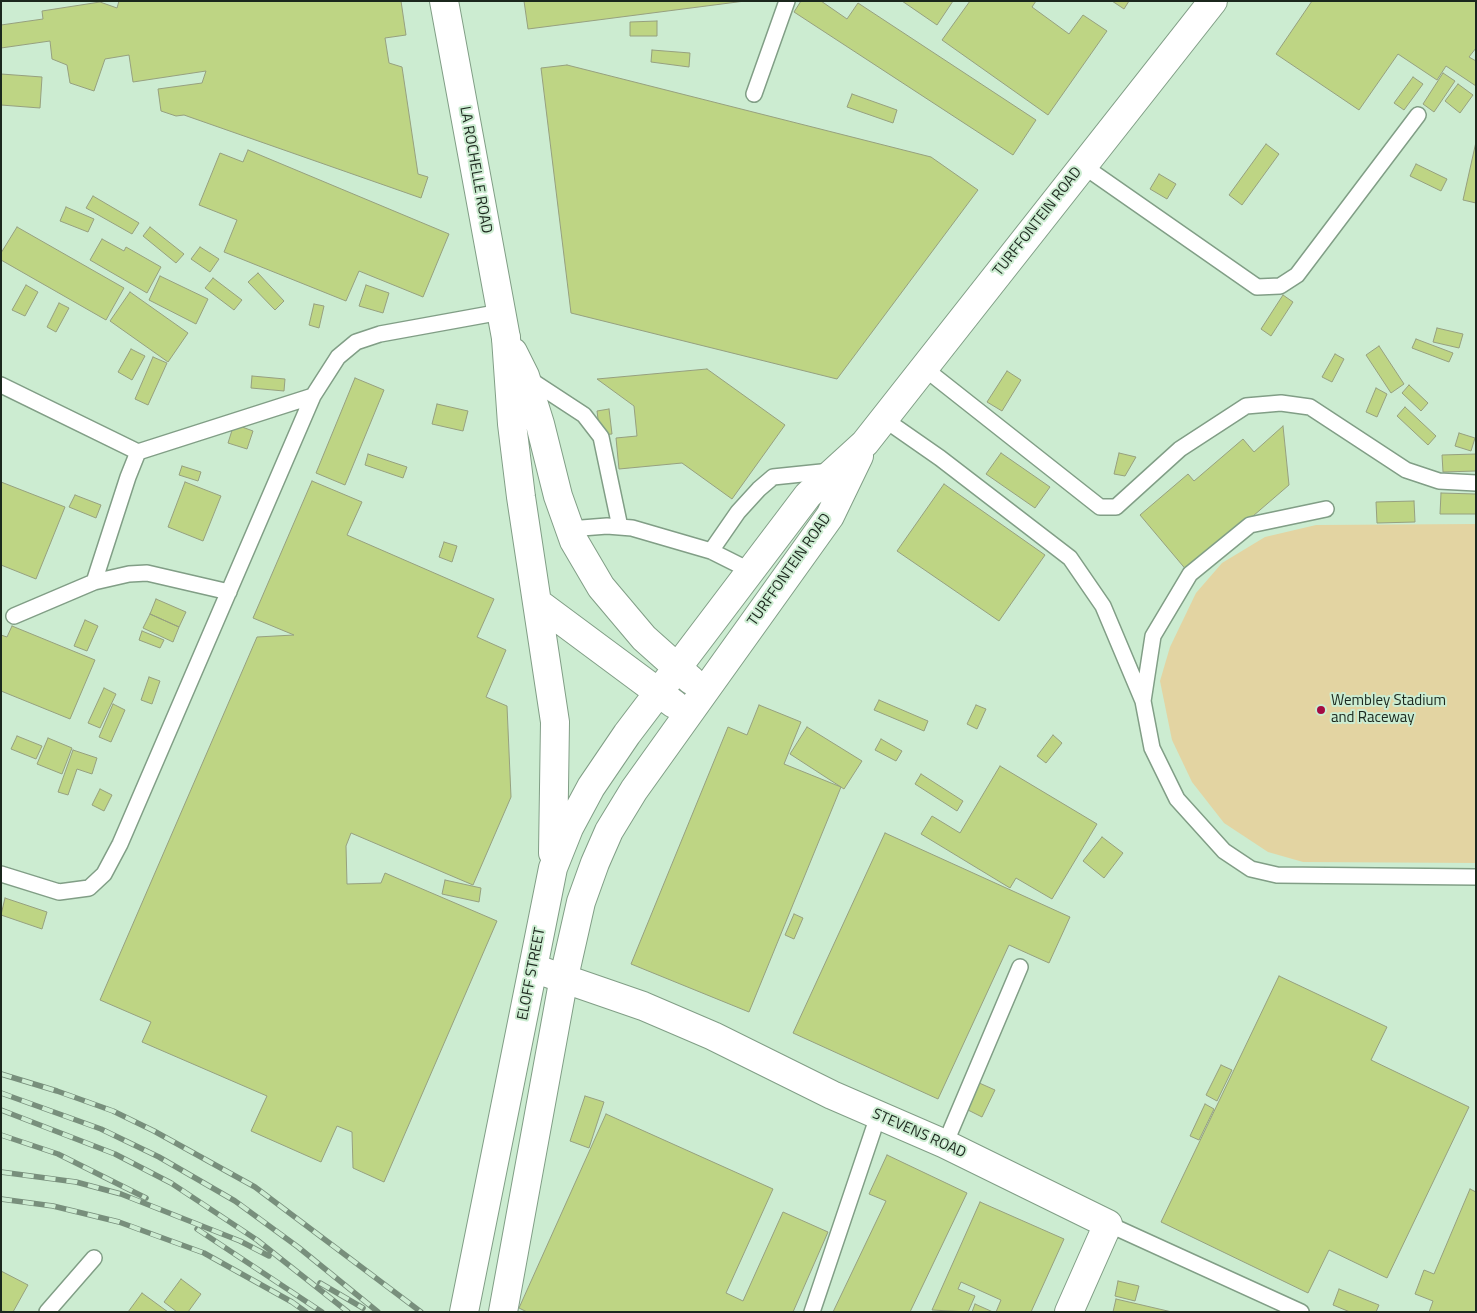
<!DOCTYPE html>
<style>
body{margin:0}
#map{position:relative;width:1477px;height:1313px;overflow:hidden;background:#ccecd1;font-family:"Titillium Web",sans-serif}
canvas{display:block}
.frame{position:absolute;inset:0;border:2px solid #1b271d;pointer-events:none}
</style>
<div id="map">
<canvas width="1477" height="1313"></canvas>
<div class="frame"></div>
</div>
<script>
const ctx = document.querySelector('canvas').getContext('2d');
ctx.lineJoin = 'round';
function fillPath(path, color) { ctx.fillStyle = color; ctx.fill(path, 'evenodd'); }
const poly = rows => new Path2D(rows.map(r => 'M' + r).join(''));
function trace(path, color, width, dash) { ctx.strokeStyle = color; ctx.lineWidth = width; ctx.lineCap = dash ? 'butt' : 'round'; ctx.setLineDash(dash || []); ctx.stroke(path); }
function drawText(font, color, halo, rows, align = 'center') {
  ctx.font = font + ' "Titillium Web",sans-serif'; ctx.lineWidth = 4; ctx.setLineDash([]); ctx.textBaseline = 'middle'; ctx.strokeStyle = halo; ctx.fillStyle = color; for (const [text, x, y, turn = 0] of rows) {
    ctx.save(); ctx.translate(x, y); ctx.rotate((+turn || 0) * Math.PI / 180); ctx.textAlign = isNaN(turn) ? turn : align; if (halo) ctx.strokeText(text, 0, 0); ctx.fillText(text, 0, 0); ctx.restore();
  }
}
fillPath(poly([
 [1476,524,1476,863,1303,862,1268,852,1224,823,1192,782,1172,740,1160,681,1170,647,1196,593,1222,563,1265,537,1316,525]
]), '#e3d4a2');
const building = poly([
 [119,1,401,1,406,35,385,38,389,63,402,67,418,174,428,177,421,198,184,115,176,116,161,111,158,89,202,83,206,71,133,82,129,55,105,59,94,91,70,83,67,65,52,59,50,41,1,48,1,25,43,19,42,11,100,2,117,8,119,1],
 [524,1,745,1,528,29,524,1],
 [801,1,821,1,847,19,858,3,1036,120,1013,155,794,12,801,1],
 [902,1,953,1,937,25,902,1],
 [970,1,1036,1,1032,7,1069,34,1083,15,1107,31,1048,115,942,40,970,1],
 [1112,1,1129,1,1124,9,1112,1],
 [1312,1,1476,1,1476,48,1469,57,1476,61,1476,86,1446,66,1437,80,1398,54,1359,110,1276,54,1312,1],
 [657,21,657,36,630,36,630,22,657,21],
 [652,50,690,53,689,67,651,62,652,50],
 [567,65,931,157,978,190,837,379,571,313,541,68,567,65],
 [1443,73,1455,81,1434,112,1423,104,1443,73],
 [1,74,42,77,40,108,1,105,1,74],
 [1413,77,1423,84,1404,110,1394,103,1413,77],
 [1458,84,1473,95,1460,113,1445,101,1458,84],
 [852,94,897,110,893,123,847,107,852,94],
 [1476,142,1476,203,1463,200,1476,142],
 [1266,144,1279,154,1242,205,1229,195,1266,144],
 [248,150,449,234,423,297,359,271,346,301,224,252,237,220,199,205,220,153,243,162,248,150],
 [1416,164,1447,179,1441,191,1410,176,1416,164],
 [1159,174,1176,184,1167,199,1150,189,1159,174],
 [93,196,139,223,132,234,86,208,93,196],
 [66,207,94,219,88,232,60,221,66,207],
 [17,227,124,288,106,320,1,260,1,253,17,227],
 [150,227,184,254,176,263,143,236,150,227],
 [102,239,124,251,126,247,161,267,147,293,90,260,102,239],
 [200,247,219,259,210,272,191,259,200,247],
 [258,273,284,301,275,310,248,282,258,273],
 [160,276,208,299,196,324,149,300,160,276],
 [213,278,242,300,234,310,205,288,213,278],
 [26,285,38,292,25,316,12,310,26,285],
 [366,285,389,293,383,313,359,306,366,285],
 [130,292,188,333,168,362,110,321,130,292],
 [1283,295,1293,302,1271,336,1261,329,1283,295],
 [59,303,69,308,56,332,47,327,59,303],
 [314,304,324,306,319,328,309,325,314,304],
 [1437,328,1463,334,1459,348,1433,342,1437,328],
 [1416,339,1453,353,1449,362,1412,348,1416,339],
 [1379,346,1404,384,1391,393,1366,355,1379,346],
 [131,349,145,356,132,380,118,372,131,349],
 [1335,354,1344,359,1332,382,1322,377,1335,354],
 [153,357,167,363,148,405,135,399,153,357],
 [707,369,785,425,732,499,682,463,619,469,616,438,637,436,634,406,597,379,707,369],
 [1007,371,1021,380,1002,411,987,402,1007,371],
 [252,376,285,379,284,391,251,388,252,376],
 [355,378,384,390,345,485,316,473,355,378],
 [1409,385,1428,403,1421,411,1402,393,1409,385],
 [1376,388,1387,394,1377,417,1366,412,1376,388],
 [437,404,468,411,463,431,432,424,437,404],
 [1405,407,1436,436,1428,445,1397,416,1405,407],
 [609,409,612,434,600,435,597,411,609,409],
 [234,424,253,431,247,449,228,443,234,424],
 [1283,426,1289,485,1188,572,1140,515,1188,474,1194,481,1243,439,1254,452,1283,426],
 [1459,433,1475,438,1471,451,1455,446,1459,433],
 [1001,453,1050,487,1035,508,986,474,1001,453],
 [1119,453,1136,457,1125,476,1114,474,1119,453],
 [368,454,407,467,403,478,365,465,368,454],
 [1476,454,1476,471,1443,472,1442,455,1476,454],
 [182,466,201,472,198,481,179,475,182,466],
 [312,481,362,502,347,535,494,599,477,637,506,650,486,697,507,706,511,797,473,885,351,833,346,846,347,884,381,883,385,873,497,921,384,1182,353,1168,352,1132,337,1126,321,1162,251,1131,267,1096,142,1042,151,1022,100,1000,257,637,294,635,253,618,312,481],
 [1,482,65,507,36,579,1,565,1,482],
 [185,482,221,496,203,541,168,527,185,482],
 [944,484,1045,555,999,621,897,551,944,484],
 [1441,493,1476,494,1476,514,1440,514,1441,493],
 [75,495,101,505,96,518,69,507,75,495],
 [1414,501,1415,522,1377,523,1376,502,1414,501],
 [444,542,457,546,452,562,439,557,444,542],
 [156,599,186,612,179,627,150,614,156,599],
 [150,614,179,627,173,642,143,628,150,614],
 [85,620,98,626,87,651,74,646,85,620],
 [12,626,95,660,70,719,1,691,1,635,7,637,12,626],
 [142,631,164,640,160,648,139,640,142,631],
 [149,677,160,681,152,704,141,700,149,677],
 [104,688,116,694,100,728,88,723,104,688],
 [879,700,928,721,924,731,874,710,879,700],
 [113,704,125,710,111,742,99,737,113,704],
 [759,705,801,722,784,764,841,787,749,1012,631,964,728,727,747,735,759,705],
 [976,705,986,709,977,729,967,724,976,705],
 [807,727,862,761,844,789,790,754,807,727],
 [1053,735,1062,743,1046,763,1037,756,1053,735],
 [17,736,42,746,36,759,11,749,17,736],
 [48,738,72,748,62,774,37,764,48,738],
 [881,739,902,751,896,761,875,750,881,739],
 [73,750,97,758,92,774,77,769,68,795,58,792,73,750],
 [1000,766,1097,824,1052,899,1016,878,1010,888,921,834,932,816,960,833,1000,766],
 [921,774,963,801,957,811,915,784,921,774],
 [100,789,112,795,104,811,92,805,100,789],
 [885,833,1070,917,1049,963,1009,945,938,1099,793,1033,885,833],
 [1102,837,1123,853,1104,878,1083,861,1102,837],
 [445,880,481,888,479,902,442,894,445,880],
 [5,898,47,912,42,929,1,915,5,898],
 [794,914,803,918,794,939,785,935,794,914],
 [1279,976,1387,1027,1371,1060,1469,1107,1387,1278,1329,1250,1308,1293,1161,1222,1279,976],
 [1221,1065,1232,1070,1217,1101,1206,1095,1221,1065],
 [977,1082,995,1090,982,1117,964,1108,977,1082],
 [585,1096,604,1102,589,1148,570,1141,585,1096],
 [1205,1104,1214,1109,1199,1140,1190,1136,1205,1104],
 [606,1114,773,1189,726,1293,743,1301,783,1212,828,1232,793,1312,527,1312,519,1308,606,1114],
 [887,1155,967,1193,910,1312,833,1312,886,1201,869,1194,887,1155],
 [1470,1189,1476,1192,1476,1312,1429,1312,1433,1301,1415,1294,1424,1270,1434,1274,1470,1189],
 [980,1202,1064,1239,1031,1312,996,1312,1001,1300,961,1282,958,1289,975,1296,968,1312,932,1310,980,1202],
 [1,1271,28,1285,13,1312,1,1311,1,1271],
 [181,1279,201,1294,188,1312,177,1312,164,1302,181,1279],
 [1118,1281,1139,1286,1135,1301,1115,1296,1118,1281],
 [1339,1289,1379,1305,1376,1312,1350,1312,1333,1305,1339,1289],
 [142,1293,168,1312,128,1312,142,1293],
 [1116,1299,1172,1312,1113,1312,1116,1299],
 [975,1304,993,1312,972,1312,975,1304]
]);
fillPath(building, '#bed584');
trace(building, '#96a07f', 1);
const service = poly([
 [754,94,787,1],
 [1082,165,1257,287,1280,286,1297,275,1418,115],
 [924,368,1100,507,1116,507,1180,449,1246,406,1281,403,1310,407,1406,470,1439,481,1476,483],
 [526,377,584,415,601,437,620,527],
 [1,385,138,452,128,477,94,582],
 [884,419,940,458,1070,558,1103,606,1143,701],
 [138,452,313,396],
 [1326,509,1250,525,1190,574,1153,636,1143,701,1152,748,1177,799,1224,851,1251,869,1277,875,1476,877],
 [569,529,607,526,632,528,711,551,751,571],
 [711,551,738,512,759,489,773,477,831,471],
 [14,616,94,582,129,574,147,573,229,592],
 [1,874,59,892,89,888,104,874,120,844,313,396,338,357,356,342,380,334,501,312],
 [945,1144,1020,967],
 [1108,1224,1301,1312],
 [47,1312,94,1258],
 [812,1312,878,1116]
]);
const minor = poly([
 [444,1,506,338],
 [533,968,643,1006,713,1036,832,1095,945,1144,1108,1224,1069,1312]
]);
const tertiary = poly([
 [506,338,512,424,521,497,555,722,553,853],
 [513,352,525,376,540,424,558,496,574,541,601,587,644,638,691,680],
 [538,603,674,704],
 [464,1312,553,868,569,828,591,787,627,734,808,495,865,443,1213,1],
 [503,1312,564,977,581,902,595,863,609,831,634,790,830,516,859,456]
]);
trace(service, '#819e86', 18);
trace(minor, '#819e86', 30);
trace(tertiary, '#819e86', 30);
trace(service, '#fff', 15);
trace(minor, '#fff', 28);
trace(tertiary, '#fff', 28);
const rail = poly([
 [1,1074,57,1091,113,1111,154,1131,255,1187,421,1312],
 [1,1093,101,1129,159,1157,235,1201,298,1247,378,1312],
 [1,1110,115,1154,171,1183,257,1240,348,1312],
 [1,1135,58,1154,146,1198],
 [1,1172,76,1182,121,1194,240,1241,269,1256],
 [1,1199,53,1206,119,1222,204,1253,292,1302,306,1312],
 [197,1229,322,1312],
 [320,1283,363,1308]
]);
trace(rail, '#788f7c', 5.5);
trace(rail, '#ccecd1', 4, [11]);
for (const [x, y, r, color] of [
 [1321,710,5,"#a40a42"]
]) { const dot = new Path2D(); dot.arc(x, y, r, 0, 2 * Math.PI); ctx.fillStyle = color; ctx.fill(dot); trace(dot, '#ccecd1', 2); }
drawText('15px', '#1b271d', '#ccecd1', [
 ["LA ROCHELLE ROAD",475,170,80],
 ["TURFFONTEIN ROAD",1038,222,-52],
 ["TURFFONTEIN ROAD",790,570,-55],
 ["ELOFF STREET",532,974,-79],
 ["STEVENS ROAD",919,1134,24]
]);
drawText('15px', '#1b271d', '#ccecd1', [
 ["Wembley Stadium",1331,701],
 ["and Raceway",1331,718]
], 'left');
</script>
